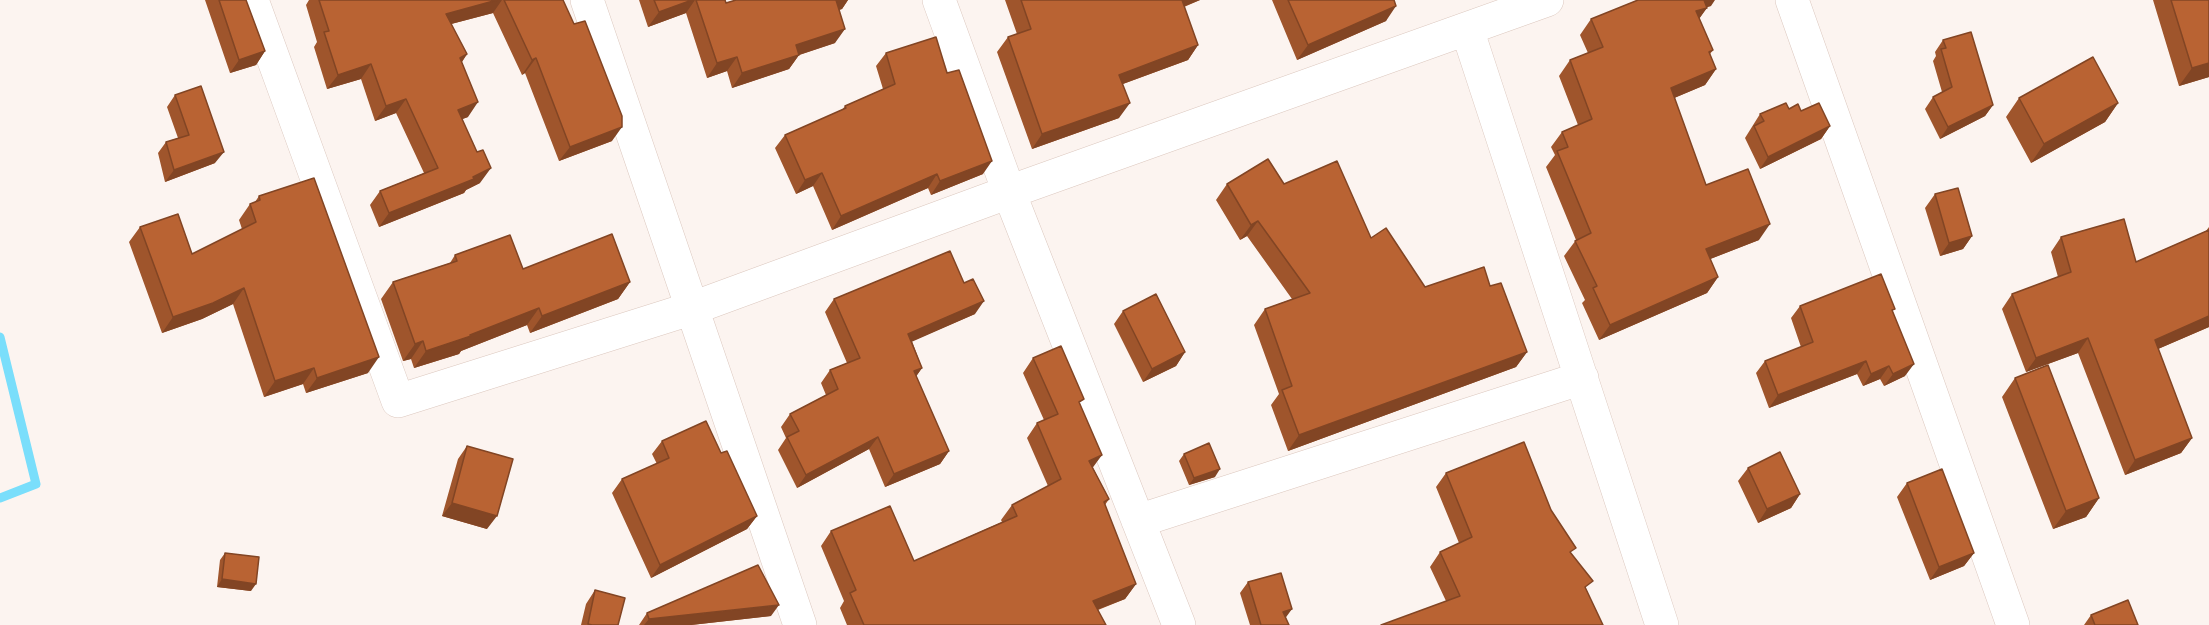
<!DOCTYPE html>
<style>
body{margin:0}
canvas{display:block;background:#fcf4f0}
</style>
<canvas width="2209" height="625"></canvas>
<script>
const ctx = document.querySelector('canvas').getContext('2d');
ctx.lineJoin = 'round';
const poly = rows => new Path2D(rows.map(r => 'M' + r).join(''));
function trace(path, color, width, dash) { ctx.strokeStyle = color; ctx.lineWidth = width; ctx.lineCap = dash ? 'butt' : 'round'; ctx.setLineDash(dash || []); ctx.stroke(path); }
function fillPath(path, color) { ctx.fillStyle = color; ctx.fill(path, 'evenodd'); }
trace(poly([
 [0,337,36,484,0,498]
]), '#7adefb', 9);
const minor = poly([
 [252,0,398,401,693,308,1009,192,1547,0],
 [587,0,800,625],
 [939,0,1009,192,1179,625],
 [1792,0,2013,625],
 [1467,29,1662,625],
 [1138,521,1582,378]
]);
trace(minor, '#dcc8bf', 34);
trace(minor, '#fff', 33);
fillPath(poly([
 [205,0,246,0,265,51,256,65,230,73],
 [309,0,563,0,612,141,559,161,525,73,522,75,493,13,451,24,467,54,462,62,468,117,462,119,480,183,466,190,464,193,379,227,370,205,380,191,424,173,396,113,375,121,361,79,327,89,314,47,317,42,306,5],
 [639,0,725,0,726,3,736,0,848,0,842,9,839,10,835,43,799,55,789,69,732,88,727,71,707,78,686,13,648,27],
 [1005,0,1200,0,1184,7,1198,45,1188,60,1123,84,1119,118,1032,149,997,52,1008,37,1017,34],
 [1272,0,1394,0,1386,21,1297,60],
 [2153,0,2209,0,2209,77,2179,86],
 [1711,6,1707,7,1699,19,1713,50,1710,54,1716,69,1705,85,1674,98,1706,185,1759,240,1710,259,1718,277,1707,293,1599,340,1582,303,1585,300,1564,256,1576,240,1546,167,1555,155,1551,147,1562,132,1578,125,1559,76,1570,60,1588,53,1580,35,1591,19],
 [1943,40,1993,105,1985,116,1940,139,1925,109,1933,97,1942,92,1933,61,1936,56,1935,52],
 [886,53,947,73,983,174,931,195,928,188,832,230,813,186,796,194,775,148,785,135,842,110,845,106,883,89,876,66],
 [175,95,215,163,165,182,158,153,166,142,178,138,167,107],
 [2019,98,2118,103,2105,122,2031,163,2006,117],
 [1789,109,1801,111,1830,126,1821,139,1760,169,1745,138,1760,114],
 [1227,184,1284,184,1371,238,1425,287,1490,286,1527,352,1516,367,1288,451,1271,405,1279,394,1254,325,1265,309,1292,299,1247,236,1240,240,1216,200],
 [1935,194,1972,236,1963,249,1940,256,1925,208],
 [259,196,368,373,306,393,303,384,264,397,233,304,202,319,162,333,129,242,140,227,192,254,242,229,239,220,250,204,255,202],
 [2209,227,2209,327,2158,349,2192,438,2181,453,2125,475,2078,353,2026,372,2002,309,2012,294,2058,277,2051,252,2061,237,2136,262,2206,231],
 [455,255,523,269,630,282,618,299,530,333,527,325,461,351,459,354,414,368,411,359,403,361,381,299,393,282,450,263],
 [834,299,975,314,912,341,922,368,916,376,949,451,940,464,885,487,869,449,797,488,778,450,786,438,781,427,790,414,826,395,821,383,830,370,847,363,825,312],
 [1800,306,1893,312,1905,376,1884,386,1880,379,1863,386,1857,374,1769,408,1756,373,1765,361,1801,347,1791,318],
 [1123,311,1185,352,1176,366,1143,382,1114,324],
 [1033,358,1080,405,1093,468,1109,499,1105,505,1136,584,1125,599,1098,610,1106,625,847,625,840,608,844,601,821,546,831,531,914,561,1002,522,1001,520,1012,505,1048,486,1027,438,1037,423,1044,420,1023,373],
 [2015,378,2099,498,2086,517,2053,529,2002,397],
 [662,441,721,453,757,516,747,529,651,578,612,493,622,479,657,464,652,454],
 [467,446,487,529,442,516,458,459],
 [1184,454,1215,477,1189,485,1179,461],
 [1748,468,1800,494,1791,508,1758,523,1738,481],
 [1446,473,1551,510,1571,554,1586,590,1446,601,1430,567,1440,552,1459,543,1436,487],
 [1907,483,1974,553,1964,566,1930,580,1897,497],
 [225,553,251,591,217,587,220,560],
 [1248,582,1286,618,1289,625,1250,625,1240,593],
 [595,590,618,625,581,625,586,604],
 [647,613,771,616,691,625,639,625],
 [2091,615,2138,625,2084,625]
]), '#9f552c');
fillPath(poly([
 [497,0,502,0,493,13,436,28,446,14],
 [692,0,695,0,686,13,648,27,659,12],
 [836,0,848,0,842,9,825,14],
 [1179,0,1200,0,1170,12],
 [1701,0,1715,0,1711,6,1692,12],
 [1396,6,1386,21,1297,60,1308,45],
 [1707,8,1696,23,1696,11],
 [845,29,835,43,799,55,789,69,732,88,742,73,796,45],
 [1198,45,1188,60,1109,89,1119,75],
 [265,51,256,65,230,73,239,60],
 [467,54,457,69,460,58],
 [737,57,727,71,707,78,717,63],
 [536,58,525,73,522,75,532,60],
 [2209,63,2209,77,2179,86,2192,68],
 [371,64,361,79,327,89,338,75],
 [1716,69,1705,85,1660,104,1671,88],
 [406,99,396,113,375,121,386,106],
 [478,102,468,117,447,125,458,110],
 [1130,103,1119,118,1032,149,1042,134],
 [2118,103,2105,122,2031,163,2044,144],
 [1993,105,1985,116,1940,139,1948,127],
 [1830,126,1821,139,1760,169,1768,157],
 [622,127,612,141,559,161,570,147],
 [224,152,215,163,165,182,174,170],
 [992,161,983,174,931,195,940,181],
 [491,168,480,183,466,190,464,193,379,227,389,213],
 [822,173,813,186,796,194,805,180],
 [937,174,928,188,832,230,841,216],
 [1258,221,1247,236,1240,240,1251,225],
 [1770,224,1759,240,1695,265,1706,249],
 [1972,236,1963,249,1940,256,1949,243],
 [1718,277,1707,293,1599,340,1610,325],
 [630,282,618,299,530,333,542,316],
 [244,288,233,304,202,319,162,333,173,317],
 [984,301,975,314,900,347,908,334],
 [539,308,527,325,461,351,459,354,414,368,426,351],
 [2209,316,2209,327,2144,355,2155,340],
 [2088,338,2078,353,2026,372,2036,358],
 [423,341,411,359,403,361,415,344],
 [1185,352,1176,366,1143,382,1152,369],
 [1527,352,1516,367,1288,451,1299,435],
 [379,357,368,373,306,393,317,378],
 [1866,361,1857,374,1769,408,1778,395],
 [1914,364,1905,376,1884,386,1893,374],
 [1889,366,1880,379,1863,386,1871,374],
 [314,368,303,384,264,397,275,381],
 [922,368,913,381,914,371],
 [878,437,869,449,797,488,806,475],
 [2192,438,2181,453,2125,475,2135,460],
 [949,451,940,464,885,487,894,474],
 [1102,455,1091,470,1089,461],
 [1220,469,1215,477,1189,485,1194,478],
 [1800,494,1791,508,1758,523,1767,509],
 [2099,498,2086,517,2053,529,2066,511],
 [452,503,497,516,487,529,442,516],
 [757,516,747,529,651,578,660,565],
 [1974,553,1964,566,1930,580,1939,567],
 [222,579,256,584,251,591,217,587],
 [1136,584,1125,599,1083,615,1093,601],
 [779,605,771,616,691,625,644,625,649,619],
 [1292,609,1284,620,1283,612]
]), '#824524');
const building = poly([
 [219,0,246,0,265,51,239,60,219,0],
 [319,0,497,0,446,14,467,54,460,58,478,102,458,110,477,152,483,150,491,168,473,177,474,179,389,213,380,191,438,168,406,99,386,106,371,64,338,75,324,32,329,31,319,0],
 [504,0,563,0,574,24,585,21,622,116,622,127,570,147,536,58,532,60,504,0],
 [654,0,692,0,659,12,654,0],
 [696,0,725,0,726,3,736,0,836,0,845,29,796,45,799,55,742,73,737,57,717,63,696,0],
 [1021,0,1182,0,1198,45,1119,75,1130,103,1042,134,1008,37,1031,29,1021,0],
 [1288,0,1394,0,1396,6,1308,45,1288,0],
 [1638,0,1704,0,1707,8,1696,11,1713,50,1709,52,1716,69,1671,88,1706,185,1748,169,1770,224,1706,249,1718,277,1610,325,1593,288,1597,286,1575,241,1591,233,1557,151,1568,147,1562,132,1592,119,1570,60,1603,47,1591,19,1638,0],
 [2171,0,2209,0,2209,63,2192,68,2171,0],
 [1971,32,1993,105,1948,127,1933,97,1952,87,1941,49,1946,48,1943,40,1971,32],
 [936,37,947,73,959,70,992,161,940,181,937,174,841,216,822,173,805,180,785,135,846,108,845,106,895,84,886,53,936,37],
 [2093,57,2118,103,2044,144,2019,98,2093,57],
 [201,86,224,152,174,170,166,142,189,135,175,95,201,86],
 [1786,103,1789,109,1798,104,1801,111,1819,103,1830,126,1768,157,1754,126,1764,121,1760,114,1786,103],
 [1268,159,1284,184,1337,161,1371,238,1386,228,1425,287,1484,267,1490,286,1501,283,1527,352,1299,435,1282,390,1292,386,1265,309,1310,293,1258,221,1251,225,1227,184,1268,159],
 [314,178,379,357,317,378,314,368,275,381,244,288,213,303,173,317,140,227,178,214,192,254,256,222,250,204,260,200,259,196,314,178],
 [1958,188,1972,236,1949,243,1935,194,1958,188],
 [2124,219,2136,262,2209,230,2209,316,2155,340,2192,438,2135,460,2088,338,2036,358,2012,294,2071,272,2061,237,2124,219],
 [612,234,630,282,542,316,539,308,470,335,471,336,426,351,423,341,415,344,393,282,457,261,455,255,510,235,523,269,612,234],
 [950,251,964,283,973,279,984,301,908,334,922,368,914,371,949,451,894,474,878,437,806,475,787,437,799,431,790,414,838,389,830,370,860,358,834,299,950,251],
 [1881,274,1895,309,1892,310,1914,364,1893,374,1889,366,1871,374,1866,361,1778,395,1765,361,1813,342,1800,306,1881,274],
 [1156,294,1185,352,1152,369,1123,311,1156,294],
 [1061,346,1084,399,1079,402,1102,455,1089,461,1109,499,1104,502,1136,584,1093,601,1106,625,864,625,850,593,856,590,831,531,890,506,914,561,1017,516,1012,505,1061,479,1037,423,1058,414,1033,358,1061,346],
 [2048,365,2099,498,2066,511,2015,378,2048,365],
 [706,421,721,453,727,451,757,516,660,565,622,479,669,458,662,441,706,421],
 [1524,442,1551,510,1576,548,1570,552,1593,581,1585,587,1603,625,1381,625,1460,596,1440,552,1472,537,1446,473,1524,442],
 [1209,443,1220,469,1194,478,1184,454,1209,443],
 [467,446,513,459,497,516,452,503,467,446],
 [1780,452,1800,494,1767,509,1748,468,1780,452],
 [1942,469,1974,553,1939,567,1907,483,1942,469],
 [225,553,259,557,256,584,222,579,225,553],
 [758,565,779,605,649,619,647,613,758,565],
 [1281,573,1292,609,1283,612,1289,625,1261,625,1248,582,1281,573],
 [595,590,625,598,618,625,592,625,588,624,595,590],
 [2128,600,2138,625,2095,625,2091,615,2128,600]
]);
fillPath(building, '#b96333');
trace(building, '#824524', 1.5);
</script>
